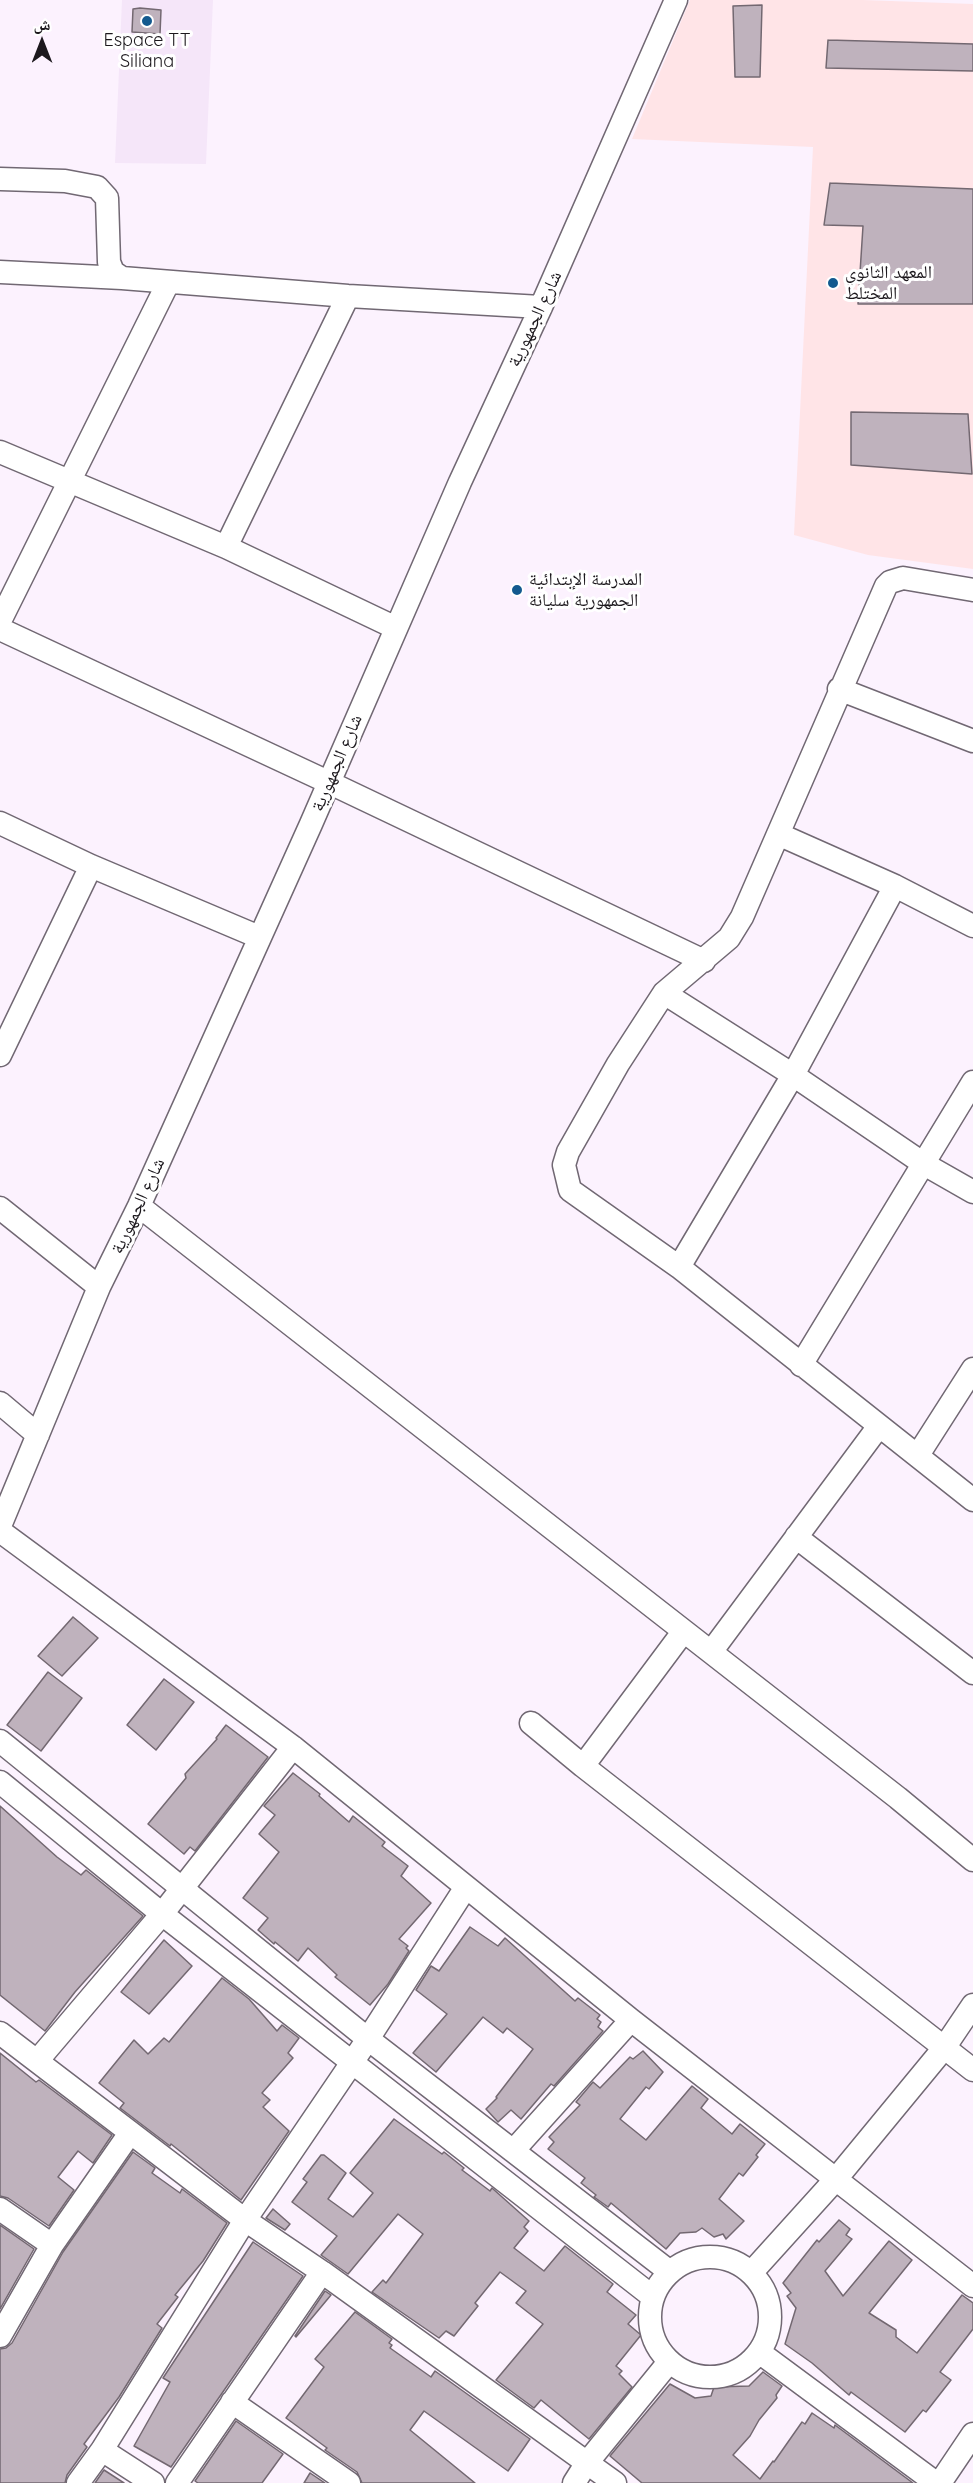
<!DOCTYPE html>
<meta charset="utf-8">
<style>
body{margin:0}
#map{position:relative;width:973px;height:2483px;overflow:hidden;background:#fcf2fe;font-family:Quicksand,"Noto Naskh Arabic",sans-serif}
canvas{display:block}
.north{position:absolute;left:12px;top:12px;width:60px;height:60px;-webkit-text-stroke:4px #fff;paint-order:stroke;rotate:0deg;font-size:16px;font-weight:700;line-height:24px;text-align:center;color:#1c181d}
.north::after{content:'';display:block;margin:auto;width:21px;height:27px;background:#1c181d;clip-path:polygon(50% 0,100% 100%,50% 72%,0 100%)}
</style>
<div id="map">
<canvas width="973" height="2483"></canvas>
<div class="north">ش</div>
</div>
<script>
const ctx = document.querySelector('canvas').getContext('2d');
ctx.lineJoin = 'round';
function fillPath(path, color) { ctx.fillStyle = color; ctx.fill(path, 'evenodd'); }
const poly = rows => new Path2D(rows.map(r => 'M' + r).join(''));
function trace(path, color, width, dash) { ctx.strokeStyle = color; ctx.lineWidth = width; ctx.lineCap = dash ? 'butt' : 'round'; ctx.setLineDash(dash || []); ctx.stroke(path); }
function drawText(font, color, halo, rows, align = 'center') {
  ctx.font = font + ' Quicksand,"Noto Naskh Arabic",sans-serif'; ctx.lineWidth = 6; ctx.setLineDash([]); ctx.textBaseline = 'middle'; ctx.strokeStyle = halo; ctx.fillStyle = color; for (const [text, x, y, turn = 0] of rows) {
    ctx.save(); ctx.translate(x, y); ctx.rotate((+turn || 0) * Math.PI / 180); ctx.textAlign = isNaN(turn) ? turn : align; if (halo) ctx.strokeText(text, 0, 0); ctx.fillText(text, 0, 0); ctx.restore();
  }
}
fillPath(poly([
 [122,0,213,0,206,164,115,163]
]), '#f5e6f9');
fillPath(poly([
 [690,0,863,0,973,4,973,44,828,40,826,68,973,71,973,189,830,183,824,224,973,228,862,249,858,304,973,304,973,569,868,555,794,535,813,147,632,139],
 [762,5,760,77,735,77,733,7],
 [851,413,968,414,972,474,851,465]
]), '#ffe4e7');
const building = poly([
 [762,5,760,77,735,77,733,6,762,5],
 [140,8,161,10,160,34,132,32,133,9,140,8],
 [828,40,973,44,973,71,826,68,828,40],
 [830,183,973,189,973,304,858,304,863,226,824,225,830,183],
 [851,412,968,414,972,474,851,465,851,412],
 [73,1617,98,1638,62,1676,38,1656,73,1617],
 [48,1672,82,1698,41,1751,7,1725,48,1672],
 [164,1679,194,1702,156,1750,127,1725,164,1679],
 [226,1725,268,1757,195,1851,190,1847,184,1854,148,1824,186,1778,185,1774,217,1739,216,1738,226,1725],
 [293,1773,320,1794,319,1796,349,1822,353,1816,385,1842,382,1846,408,1866,401,1876,431,1903,399,1939,408,1946,406,1948,409,1951,388,1984,370,2005,335,1977,337,1975,308,1948,298,1961,275,1942,274,1944,258,1930,268,1918,243,1898,279,1852,259,1834,275,1815,264,1806,293,1773],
 [0,1806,57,1857,81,1875,86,1870,143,1916,75,1992,45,2031,0,1995,0,1806],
 [470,1927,498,1946,505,1938,575,2001,578,1998,600,2015,597,2019,601,2022,598,2027,603,2031,554,2086,551,2084,521,2119,511,2110,498,2122,486,2109,497,2098,496,2097,533,2049,507,2028,503,2033,483,2017,436,2072,413,2053,447,2014,416,1990,431,1966,439,1971,470,1927],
 [164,1940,192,1966,149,2014,121,1992,164,1940],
 [222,1978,249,1999,277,2031,282,2025,299,2038,288,2053,293,2058,262,2093,270,2100,263,2107,289,2131,241,2200,171,2144,170,2146,120,2108,124,2103,99,2083,134,2040,148,2054,164,2038,169,2042,222,1978],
 [643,2051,663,2072,649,2089,646,2087,620,2119,646,2140,692,2086,708,2099,701,2108,732,2134,740,2124,765,2144,756,2155,758,2157,743,2176,739,2173,719,2199,744,2221,726,2239,723,2234,714,2237,702,2228,696,2232,680,2233,666,2249,611,2203,608,2207,594,2197,596,2195,581,2183,585,2178,548,2149,554,2142,549,2137,580,2105,576,2102,593,2082,600,2088,630,2057,633,2059,643,2051],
 [0,2053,36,2082,39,2080,112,2135,93,2163,78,2151,58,2177,74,2190,49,2226,8,2198,0,2196,0,2053],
 [394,2119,442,2154,444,2152,464,2168,462,2170,490,2191,492,2188,529,2221,524,2227,528,2231,514,2248,544,2271,565,2246,613,2284,607,2292,636,2315,628,2324,641,2335,616,2366,622,2371,619,2374,632,2387,589,2439,541,2400,534,2408,496,2380,543,2324,516,2303,526,2291,500,2272,475,2303,478,2306,454,2336,446,2331,439,2338,372,2292,383,2280,386,2283,423,2234,398,2214,348,2274,321,2255,337,2236,292,2202,307,2182,303,2179,321,2155,324,2155,346,2173,328,2199,353,2217,373,2193,350,2173,394,2119],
 [133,2152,155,2168,152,2173,180,2193,182,2189,227,2223,203,2261,175,2295,178,2297,157,2324,162,2328,119,2397,84,2444,87,2447,67,2475,65,2483,0,2483,0,2349,6,2348,12,2343,63,2252,133,2152],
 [273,2209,290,2224,285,2230,266,2218,273,2209],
 [839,2220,850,2229,846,2235,852,2239,825,2271,843,2296,889,2241,912,2260,869,2313,896,2330,896,2337,917,2353,962,2295,973,2303,973,2329,940,2372,951,2380,926,2412,923,2410,905,2432,851,2392,849,2395,812,2363,785,2344,796,2308,787,2296,791,2293,783,2283,817,2240,819,2242,839,2220],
 [0,2225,34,2249,0,2309,0,2225],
 [253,2242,303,2276,171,2467,134,2446,170,2382,163,2378,253,2242],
 [325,2291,331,2295,296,2337,295,2336,325,2291],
 [355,2312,392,2339,389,2343,392,2345,390,2348,431,2377,435,2371,530,2439,508,2471,424,2411,410,2430,475,2483,362,2483,357,2472,325,2450,327,2448,286,2418,324,2367,315,2359,355,2312],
 [763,2372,782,2386,776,2395,777,2398,759,2420,750,2436,733,2455,760,2479,773,2461,774,2462,802,2422,805,2424,812,2413,834,2428,835,2425,913,2483,642,2483,610,2456,670,2384,695,2398,711,2396,714,2387,749,2386,763,2372],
 [236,2421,283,2454,262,2483,198,2483,195,2481,236,2421],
 [104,2470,124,2483,95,2483,104,2470],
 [310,2473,325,2483,304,2483,310,2473]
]);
fillPath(building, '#bfb2bd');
trace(building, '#736871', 1.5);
const minor = poly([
 [0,179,65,181,97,187,107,198,109,262,113,272,122,278,348,296,541,307],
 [0,272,122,278],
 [0,452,226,547,396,628],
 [226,547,348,296],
 [973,590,903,578,890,582,886,586,742,917,729,938,664,993,618,1064,568,1152,564,1165,570,1190,679,1267,973,1500],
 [0,621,168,283],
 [0,629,328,782,704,961],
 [839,689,973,741],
 [0,823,91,866,259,937],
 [778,834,895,886,973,926],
 [664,993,793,1075,924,1164,973,1192],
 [0,1055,91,866],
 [139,1206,898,1798,973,1860],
 [0,1208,99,1287],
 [679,1267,793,1075,895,886],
 [801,1365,973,1082],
 [0,1403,38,1435],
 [918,1455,973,1369],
 [0,1526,99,1287,139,1206,311,824,460,482,541,307,676,0],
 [0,1531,293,1747,631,2020,973,2286],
 [796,1537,973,1673],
 [711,1652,879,1426],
 [531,1723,583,1766,973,2070],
 [0,1741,368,2039,670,2272],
 [583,1766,683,1632],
 [0,1782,162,1914,653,2297],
 [0,2033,245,2220,322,2272,615,2483],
 [37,2061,162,1914,293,1747],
 [513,2151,631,2020],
 [0,2209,52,2245],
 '650 2317a60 60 0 1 1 120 0a60 60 0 1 1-120 0Z',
 [751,2273,836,2179,944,2048,973,2005],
 [0,2336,52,2245,130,2133],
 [759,2352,936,2483],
 [232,2402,349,2483],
 [102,2450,153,2483],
 [78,2483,102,2450,245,2220,368,2039,466,1887],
 [177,2483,322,2272],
 [574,2483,586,2464,669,2362],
 [940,2483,973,2434]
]);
trace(minor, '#716873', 25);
trace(minor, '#fff', 22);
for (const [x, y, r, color] of [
 [147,21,6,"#135a8f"],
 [833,283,6,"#135a8f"],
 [517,590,6,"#135a8f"]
]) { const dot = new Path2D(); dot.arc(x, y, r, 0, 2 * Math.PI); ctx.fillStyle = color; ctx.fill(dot); trace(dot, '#fff', 2); }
drawText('18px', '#1c181d', '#fff', [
 ["Espace TT",147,41,"center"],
 ["Siliana",147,62,"center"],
 ["المعهد الثانوي",845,273],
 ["المختلط",845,294],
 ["المدرسة الإبتدائية",529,580],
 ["الجمهورية سليانة",529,601]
], 'left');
drawText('18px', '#1c181d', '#fff', [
 ["شارع الجمهورية",535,319,-65],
 ["شارع الجمهورية",337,763,-67],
 ["شارع الجمهورية",138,1206,-65]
]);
</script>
